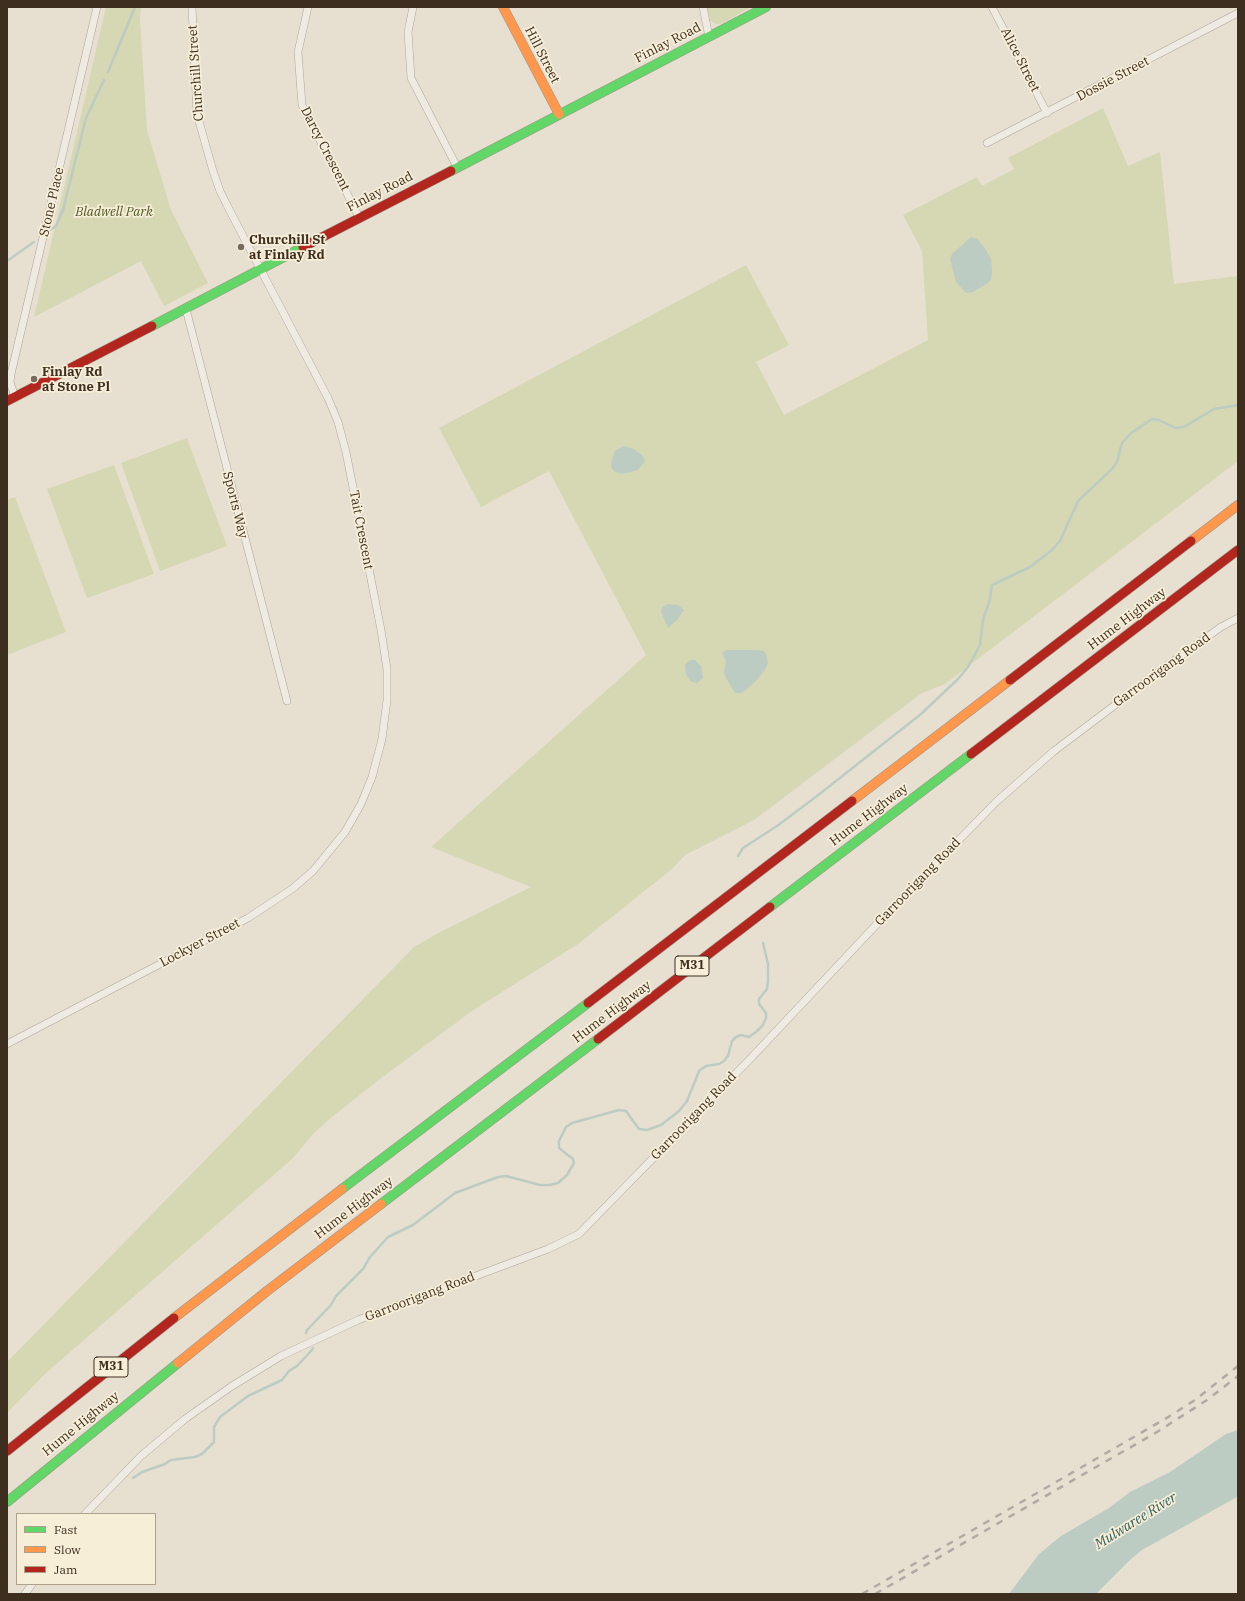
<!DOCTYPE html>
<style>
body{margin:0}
#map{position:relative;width:1245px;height:1601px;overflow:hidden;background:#e7e0d1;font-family:"IBM Plex Serif",serif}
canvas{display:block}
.frame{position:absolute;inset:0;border:8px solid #3d2e20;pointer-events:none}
.legend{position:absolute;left:16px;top:1513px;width:140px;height:72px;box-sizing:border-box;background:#f7eed8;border:1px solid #ada18e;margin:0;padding:5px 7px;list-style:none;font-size:12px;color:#3d2e20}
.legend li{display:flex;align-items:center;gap:8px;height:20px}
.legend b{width:20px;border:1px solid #ada18e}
</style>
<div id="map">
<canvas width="1245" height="1601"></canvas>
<div class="frame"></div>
<ul class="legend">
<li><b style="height:5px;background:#63d668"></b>Fast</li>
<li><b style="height:5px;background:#ff974d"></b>Slow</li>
<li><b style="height:5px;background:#b3261e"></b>Jam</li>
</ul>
</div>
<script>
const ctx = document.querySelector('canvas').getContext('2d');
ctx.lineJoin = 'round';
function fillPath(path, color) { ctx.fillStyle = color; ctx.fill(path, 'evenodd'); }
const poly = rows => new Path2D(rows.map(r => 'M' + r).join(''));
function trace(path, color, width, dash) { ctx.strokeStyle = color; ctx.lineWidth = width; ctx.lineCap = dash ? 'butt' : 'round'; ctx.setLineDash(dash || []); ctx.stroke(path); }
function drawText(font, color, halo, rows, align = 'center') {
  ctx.font = font + ' "IBM Plex Serif",serif'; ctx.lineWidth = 3.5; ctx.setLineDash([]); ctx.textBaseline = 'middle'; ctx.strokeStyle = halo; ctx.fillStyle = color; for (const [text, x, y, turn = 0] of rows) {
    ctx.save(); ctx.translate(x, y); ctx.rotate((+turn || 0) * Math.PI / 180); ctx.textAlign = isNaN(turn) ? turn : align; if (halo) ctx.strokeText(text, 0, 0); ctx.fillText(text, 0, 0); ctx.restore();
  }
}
fillPath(poly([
 [106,7,141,7,140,18,147,130,171,210,208,283,164,306,141,261,34,317],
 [706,7,751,7,723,23,717,24,710,21],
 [1103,108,1128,166,1160,152,1174,284,1238,276,1238,461,945,684,922,693,754,820,685,855,672,869,578,944,472,1011,380,1079,333,1116,314,1133,292,1159,46,1373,7,1413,7,1362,414,947,440,932,531,887,431,847,646,655,549,471,481,507,439,428,746,265,789,345,756,362,784,415,928,340,922,251,903,215,977,177,982,186,1014,169,1008,158],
 [187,438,227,546,160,571,121,463],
 [114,465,154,574,87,598,47,489],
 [15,497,66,632,7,655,7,500]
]), '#d6d7b3');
fillPath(poly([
 [971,237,977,239,984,247,991,259,992,270,991,280,988,283,973,292,966,293,956,282,950,259,952,254],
 [624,446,634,449,643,456,645,461,638,470,623,474,615,472,611,467,611,463,615,451],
 [668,604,678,605,684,610,677,620,668,628,661,612,662,607],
 [726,650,757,650,764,651,766,654,768,663,765,670,755,682,742,693,735,693,726,678,724,672,726,661,722,653],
 [690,660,695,660,701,666,703,678,697,683,690,681,686,674,685,665],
 [1238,1430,1237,1497,1142,1550,1130,1560,1096,1594,1009,1594,1039,1554,1061,1536,1109,1508,1130,1492,1170,1472,1226,1434]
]), '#bcccc2');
trace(poly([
 [108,72,135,7],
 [50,230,56,226,63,210,86,118,104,80],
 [7,261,34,242],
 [738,856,743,848,777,826,817,796,921,714,958,679,968,667,980,645,983,620,990,599,992,585,1030,567,1052,550,1060,541,1078,501,1112,469,1117,462,1122,443,1130,434,1152,419,1159,420,1175,428,1184,427,1214,409,1238,405],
 [306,1333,307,1330,331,1305,336,1296,363,1269,370,1257,388,1237,413,1225,455,1193,498,1177,506,1176,540,1185,550,1185,558,1183,567,1175,574,1163,573,1159,559,1148,559,1141,566,1127,572,1123,619,1110,626,1111,639,1129,647,1130,661,1125,679,1111,687,1101,699,1071,706,1066,719,1064,724,1061,728,1056,732,1041,736,1037,741,1035,749,1037,756,1032,763,1025,766,1018,766,1013,759,1004,759,999,767,989,768,981,768,964,763,943],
 [133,1478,142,1472,165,1464,171,1460,195,1457,202,1454,214,1442,214,1427,220,1417,248,1396,282,1380,289,1371,297,1366,312,1350,313,1348]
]), '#bcccc2', 2.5);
const street = poly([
 [308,7,298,52,302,105,359,217],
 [413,7,408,32,411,78,457,167],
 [703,7,709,37],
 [992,7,1047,113],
 [987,143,1238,13],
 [186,309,287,701],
 [15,397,10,382,11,374,97,7],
 [7,1044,248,918,292,889,313,871,345,832,361,804,372,777,382,739,387,700,387,669,381,630,346,452,338,422,328,398,231,213,220,191,213,171,197,114,192,7],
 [85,1514,141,1456,185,1419,232,1386,281,1356,358,1320,548,1249,579,1234,751,1058,877,924,996,802,1054,751,1172,662,1221,627,1238,618],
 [25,1594,32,1584]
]);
const fast = poly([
 [451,171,766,7],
 [152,326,303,247],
 [770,907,971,754],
 [342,1189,588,1003],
 [381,1204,598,1039],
 [7,1502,178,1363]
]);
const slow = poly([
 [503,7,559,114],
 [1191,541,1238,505],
 [852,801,1010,680],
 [174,1318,342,1189],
 [178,1363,267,1291,381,1204]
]);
const jam = poly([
 [303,247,451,171],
 [7,401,152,326],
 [1010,680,1191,541],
 [971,754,1238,550],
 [588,1003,852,801],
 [598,1039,770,907],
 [7,1451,174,1318]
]);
trace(street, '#ada599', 8);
trace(fast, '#9c958a', 10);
trace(slow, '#9c958a', 10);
trace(jam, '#9c958a', 10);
trace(street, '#efebe3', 7);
trace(fast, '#63d668', 9);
trace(slow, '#ff974d', 9);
trace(jam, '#b3261e', 9);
trace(poly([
 [862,1594,1165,1419,1195,1400,1238,1366],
 [875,1594,1157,1432,1207,1400,1238,1376]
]), '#afaaa2', 2.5, [7, 7]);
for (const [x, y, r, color] of [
 [241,247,4,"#786c5e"],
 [34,379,4,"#786c5e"]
]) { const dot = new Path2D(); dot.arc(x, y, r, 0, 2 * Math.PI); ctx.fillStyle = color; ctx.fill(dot); trace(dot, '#f7eed8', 1.5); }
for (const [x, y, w] of [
 [692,966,34],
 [111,1367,34]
]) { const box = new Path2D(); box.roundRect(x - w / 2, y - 10, w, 20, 3); ctx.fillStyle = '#f7eed8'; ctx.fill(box); trace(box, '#3d2e20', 1); }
drawText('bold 12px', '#3d2e20', null, [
 ["M31",692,966],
 ["M31",111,1367]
]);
drawText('13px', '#3d2e20', '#f7eed8', [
 ["Finlay Road",668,43,-27],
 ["Hill Street",542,55,63],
 ["Alice Street",1020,60,63],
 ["Churchill Street",196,73,-94],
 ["Dossie Street",1113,79,-28],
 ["Darcy Crescent",325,149,63],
 ["Finlay Road",380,192,-27],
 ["Stone Place",52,202,-77],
 ["Sports Way",235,505,76],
 ["Tait Crescent",361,530,79],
 ["Hume Highway",1127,619,-37],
 ["Garroorigang Road",1162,670,-36],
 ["Hume Highway",869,815,-37],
 ["Garroorigang Road",918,882,-46],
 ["Lockyer Street",200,943,-28],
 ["Hume Highway",612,1012,-37],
 ["Garroorigang Road",694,1116,-46],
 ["Hume Highway",354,1208,-37],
 ["Garroorigang Road",420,1297,-21],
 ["Hume Highway",81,1424,-39]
]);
drawText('italic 13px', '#4d5a26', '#f7eed8', [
 ["Bladwell Park",114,212]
]);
drawText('bold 13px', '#3d2e20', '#f7eed8', [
 ["Churchill St",249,240],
 ["at Finlay Rd",249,255],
 ["Finlay Rd",42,372],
 ["at Stone Pl",42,387]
], 'left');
drawText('italic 14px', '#2f5d5a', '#f7eed8', [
 ["Mulwaree River",1136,1521,-32]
]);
</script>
